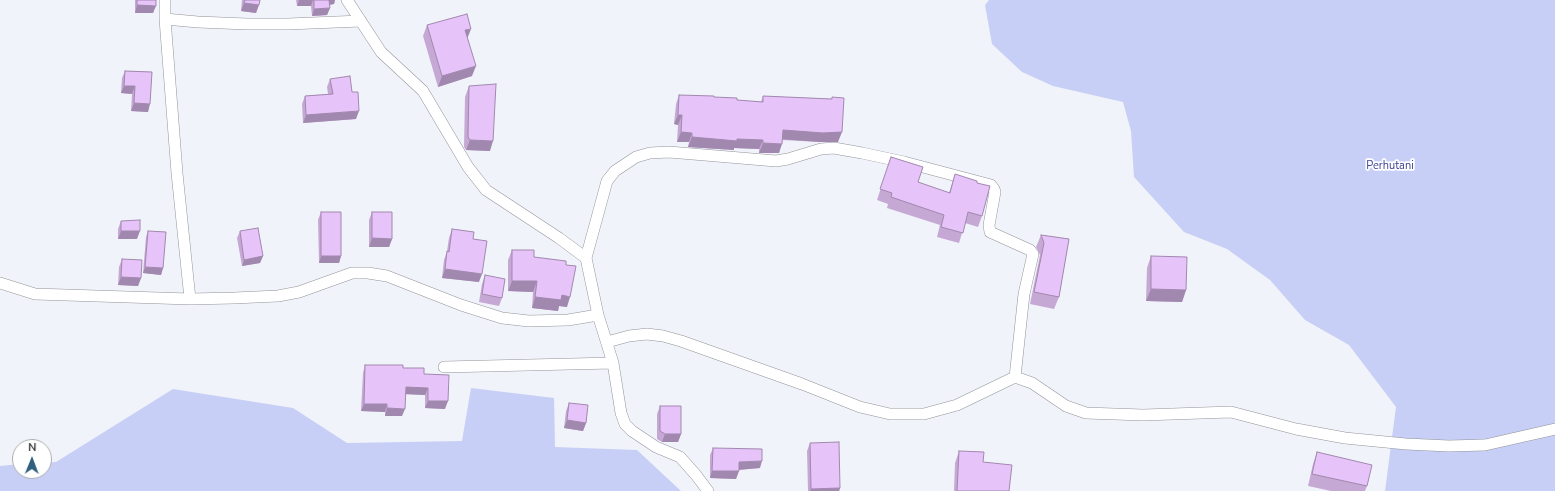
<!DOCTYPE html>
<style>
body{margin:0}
#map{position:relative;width:1555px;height:491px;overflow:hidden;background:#f1f3fa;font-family:"Nunito Sans",sans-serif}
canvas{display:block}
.north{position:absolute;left:12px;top:439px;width:40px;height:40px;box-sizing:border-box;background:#fff;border:1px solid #acadad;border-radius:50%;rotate:1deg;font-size:11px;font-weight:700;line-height:16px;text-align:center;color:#303133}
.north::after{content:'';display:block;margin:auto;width:14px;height:18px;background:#2f617f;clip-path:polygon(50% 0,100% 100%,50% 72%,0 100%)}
</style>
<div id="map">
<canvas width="1555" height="491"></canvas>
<div class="north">N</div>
</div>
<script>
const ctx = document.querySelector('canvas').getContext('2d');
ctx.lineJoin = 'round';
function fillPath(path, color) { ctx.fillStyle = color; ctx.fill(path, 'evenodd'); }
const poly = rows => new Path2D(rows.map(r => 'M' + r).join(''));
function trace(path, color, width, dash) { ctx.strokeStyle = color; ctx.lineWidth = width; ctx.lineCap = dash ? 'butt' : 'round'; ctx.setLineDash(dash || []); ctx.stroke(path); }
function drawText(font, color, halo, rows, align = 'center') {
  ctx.font = font + ' "Nunito Sans",sans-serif'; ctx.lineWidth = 3.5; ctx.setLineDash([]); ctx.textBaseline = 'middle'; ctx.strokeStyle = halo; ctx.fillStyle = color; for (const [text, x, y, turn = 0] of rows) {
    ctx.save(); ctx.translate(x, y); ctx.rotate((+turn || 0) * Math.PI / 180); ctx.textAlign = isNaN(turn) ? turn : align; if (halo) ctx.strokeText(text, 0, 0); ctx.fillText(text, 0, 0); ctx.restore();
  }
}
fillPath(poly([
 [989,0,1555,0,1555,491,1385,491,1396,407,1349,345,1305,320,1270,280,1227,249,1184,232,1134,177,1131,131,1123,102,1053,86,1022,72,992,44,985,5],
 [471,388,554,398,555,447,637,450,681,491,0,491,0,466,20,464,20,471,44,471,44,463,56,462,173,389,293,408,347,443,462,441]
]), '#c7cff6');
const street = poly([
 [165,0,165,19,177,173,190,299],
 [347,0,381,52,423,91,468,167,486,190,559,238,586,258,598,315,613,363,621,413,625,424,632,431,656,447,680,457,696,475,708,491],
 [165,19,198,22,247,24,288,24,361,21],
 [586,258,607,181,615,171,636,157,650,153,669,152,776,161,788,159,821,149,834,148,862,153,904,162,991,185,994,189,995,192,989,225,990,232,1030,250,1033,254,1024,294,1015,377],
 [0,283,35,294,190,299,234,298,278,296,299,292,352,273,368,273,387,276,461,305,502,318,529,321,568,320,598,315],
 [607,342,629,336,647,334,663,336,681,341,802,384,860,407,890,414,924,414,957,405,1015,377,1032,383,1066,406,1086,413,1143,415,1231,412,1296,429,1345,438,1406,444,1449,446,1485,445,1555,429],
 [444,367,613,363]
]);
trace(street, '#93949a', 12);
trace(street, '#fff', 11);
fillPath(poly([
 [135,0,156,0,153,13,135,13],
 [242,0,260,0,256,13,241,11],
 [296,0,335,0,334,4,330,5,330,8,327,15,312,16,311,6,297,6],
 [427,25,467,38,472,76,438,87,423,36],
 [125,71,152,72,148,112,131,111,132,94,121,93,122,78],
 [330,79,356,119,303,123,302,104,305,96,328,94,327,87],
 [469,86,490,151,466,150,464,147,465,97],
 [679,95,714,97,737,100,761,102,763,96,832,99,832,97,838,142,820,142,782,140,779,153,759,153,759,149,734,148,734,150,688,147,689,142,677,142,678,125,674,124,676,104],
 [891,157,918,182,949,193,955,174,977,183,982,216,978,227,965,223,959,243,937,237,940,225,887,208,888,204,877,200],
 [321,212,341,256,339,263,319,263,318,220],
 [372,212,392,239,389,247,369,247,369,220],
 [121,221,137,239,118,239,118,229],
 [452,229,473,239,479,282,442,278,444,260,447,251,449,238],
 [148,231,163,268,161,275,143,273,146,237],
 [240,231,263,256,260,263,242,266,237,238],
 [1041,235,1069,239,1059,297,1054,309,1030,304,1040,255,1036,247],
 [512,250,534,257,566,265,567,307,559,306,558,311,532,308,533,292,508,291,508,260],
 [1151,256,1186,290,1182,302,1146,301,1147,268],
 [122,259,141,278,138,286,118,285,119,267],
 [485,275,502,298,499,306,479,302,482,284],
 [365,365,403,368,424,374,445,409,425,408,425,395,405,394,402,416,385,416,385,412,361,411,363,373],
 [569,403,586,423,583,431,564,428,566,411],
 [660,406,681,434,678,442,662,442,657,439,657,414],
 [810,443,840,488,839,491,808,491,807,451],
 [713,448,760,468,739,470,736,479,710,478,710,455],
 [959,451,1009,491,954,491,955,463],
 [1317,452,1367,486,1365,491,1331,491,1308,486,1313,464]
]), '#c6a8d5');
fillPath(poly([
 [299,0,313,0,311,6,297,6],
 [328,0,335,0,334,4,326,5],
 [244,3,259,5,256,13,241,11],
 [137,5,156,6,153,13,135,13],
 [330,8,327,15,312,16,314,9],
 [471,29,467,39,465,30],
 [476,66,472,76,438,87,442,76],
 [124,86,135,86,132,94,121,93],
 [134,103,150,104,148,112,131,111],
 [359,111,356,119,303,123,306,115],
 [678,115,682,115,678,125,674,124],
 [783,130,842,132,838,142,820,142,779,139],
 [681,132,692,133,689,142,677,142],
 [692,137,737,139,763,140,759,149,734,148,734,150,688,147],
 [470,140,493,141,490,151,466,150],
 [763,143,782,144,779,153,759,153],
 [121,231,140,231,137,239,118,239],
 [372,238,392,239,389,247,369,247],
 [263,256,260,263,242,266,244,260],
 [321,256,341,256,339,263,319,263],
 [145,267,163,268,161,275,143,273],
 [445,269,482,274,479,282,442,278],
 [121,277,141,278,138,286,118,285],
 [512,281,537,281,533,292,508,291],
 [1151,289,1186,290,1182,302,1146,301],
 [562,295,570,297,567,307,559,306,558,311,532,308,535,297],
 [406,387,428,388,425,395,403,394],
 [428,401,448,401,445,409,425,408],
 [364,404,387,404,385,412,361,411],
 [387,408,405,409,402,416,385,416],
 [567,420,586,423,583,431,564,428],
 [665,434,681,434,678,442,662,442],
 [762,461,760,468,736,470,739,462],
 [712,471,739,471,736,479,710,478],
 [840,488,839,491,810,491,811,489]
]), '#a188ae');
const building = poly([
 [137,0,156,0,156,6,137,5,137,0],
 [245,0,260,0,259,5,244,3,245,0],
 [314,0,329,0,330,8,314,9,314,0],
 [467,14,471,29,465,30,476,66,442,76,427,25,467,14],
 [125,71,152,72,150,104,134,103,135,86,124,86,125,71],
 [350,76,352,92,358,92,359,111,306,115,305,96,333,94,330,79,350,76],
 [496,84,493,141,470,140,468,137,469,86,496,84],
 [679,95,714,96,714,97,737,98,737,100,763,102,763,96,832,99,832,97,844,98,842,132,823,133,783,130,782,144,763,143,763,140,737,139,737,141,692,137,692,133,681,132,682,115,678,115,679,95],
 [891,157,923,167,918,182,950,193,955,174,977,181,977,183,990,186,982,216,968,212,963,233,941,227,944,215,891,197,892,193,880,189,891,157],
 [321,212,341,212,341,256,321,256,321,212],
 [372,212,392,212,392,239,372,238,372,212],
 [140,220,140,231,121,231,121,221,140,220],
 [258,228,263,256,244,260,240,231,258,228],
 [452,229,474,232,473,239,487,241,482,274,445,269,447,251,449,252,452,229],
 [148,231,166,232,163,268,145,267,148,231],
 [1041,235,1069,239,1059,297,1034,292,1044,243,1041,235],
 [512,250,534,250,534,257,566,261,566,265,576,266,570,297,562,295,561,300,535,297,537,281,512,281,512,250],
 [1151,256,1187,257,1186,290,1151,289,1151,256],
 [122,259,142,260,141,278,121,277,122,259],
 [485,275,505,279,502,298,482,294,485,275],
 [365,365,403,365,403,368,424,368,424,374,449,375,448,401,428,401,428,388,406,387,405,409,387,408,387,404,364,404,365,365],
 [569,403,588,405,586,423,567,420,569,403],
 [660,406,681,406,681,434,665,434,660,431,660,406],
 [839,442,840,488,811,489,810,443,839,442],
 [713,448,762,449,762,461,739,462,739,471,712,471,713,448],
 [959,451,984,452,983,462,1012,465,1009,491,957,491,959,451],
 [1317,452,1372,465,1367,486,1312,474,1317,452]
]);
fillPath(building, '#e6c3f8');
trace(building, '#a188ae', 1);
drawText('11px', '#3e4394', '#fff', [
 ["Perhutani",1390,166]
]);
</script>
